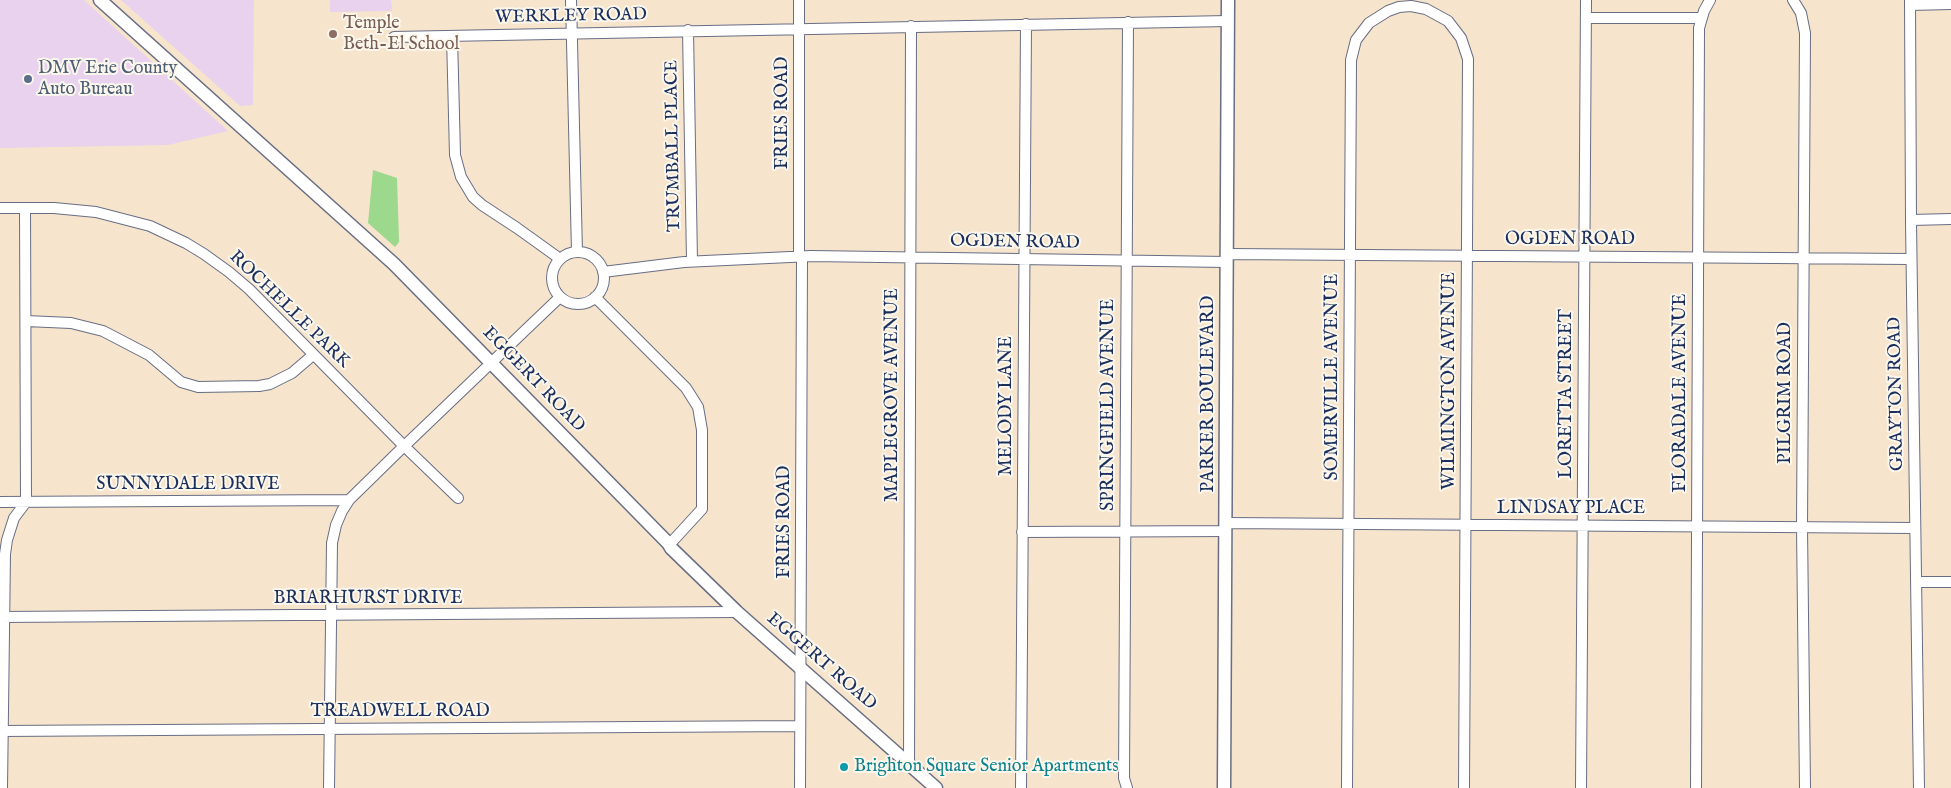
<!DOCTYPE html>
<style>
body{margin:0}
canvas{display:block;background:#f6e4cc}
</style>
<canvas width="1951" height="788"></canvas>
<script>
const ctx = document.querySelector('canvas').getContext('2d');
ctx.lineJoin = 'round';
function fillPath(path, color) { ctx.fillStyle = color; ctx.fill(path, 'evenodd'); }
const poly = rows => new Path2D(rows.map(r => 'M' + r).join(''));
function trace(path, color, width, dash) { ctx.strokeStyle = color; ctx.lineWidth = width; ctx.lineCap = dash ? 'butt' : 'round'; ctx.setLineDash(dash || []); ctx.stroke(path); }
function drawText(font, color, halo, rows, align = 'center') {
  ctx.font = font + ' "IM FELL English",serif'; ctx.lineWidth = 4; ctx.setLineDash([]); ctx.textBaseline = 'middle'; ctx.strokeStyle = halo; ctx.fillStyle = color; for (const [text, x, y, turn = 0] of rows) {
    ctx.save(); ctx.translate(x, y); ctx.rotate((+turn || 0) * Math.PI / 180); ctx.textAlign = isNaN(turn) ? turn : align; if (halo) ctx.strokeText(text, 0, 0); ctx.fillText(text, 0, 0); ctx.restore();
  }
}
fillPath(poly([
 [0,0,84,0,228,131,168,145,0,148],
 [121,0,254,0,253,105,240,106],
 [330,0,391,0,392,11,330,12]
]), '#e8d2ee');
fillPath(poly([
 [373,170,397,178,399,242,395,247,368,223]
]), '#9dd98c');
const minor = poly([
 [571,0,577,252],
 [799,0,799,257],
 [1793,0,1801,13,1805,33,1802,527,1805,788],
 [1910,0,1911,222,1919,788],
 [1910,5,1951,4],
 [1586,18,1701,18],
 [688,30,692,261],
 [452,36,455,155,461,177,473,197,482,205,517,228,556,256,559,260],
 [394,37,1228,21],
 [0,208,54,208,96,212,150,226,186,243,204,254,229,272,249,289,404,446,458,498],
 [1911,220,1951,219],
 '552 278a26 26 0 1 1 52 0a26 26 0 1 1-52 0Z',
 [1227,254,1911,259],
 [603,272,684,262,811,256,1227,262],
 [595,297,686,388,698,407,702,430,702,509,669,545],
 [26,321,71,323,103,331,149,355,181,382,198,387,259,386,270,384,292,373,313,355],
 [0,502,349,500],
 [1226,523,1915,528],
 [1022,532,1226,531],
 [1917,582,1951,582],
 [0,617,737,612],
 [0,731,800,726],
 [909,763,911,26],
 [2,788,5,554,7,540,14,518,26,502,25,208],
 [329,788,332,543,336,525,342,511,349,500,398,452,560,297],
 [800,788,802,257],
 [1021,788,1026,24],
 [1127,788,1124,778,1128,22],
 [1347,788,1351,60,1356,40,1369,23,1388,11,1399,7,1411,6,1426,9,1448,21,1461,38,1468,59,1464,788],
 [1581,788,1586,0],
 [1696,788,1699,28,1704,11,1710,0]
]);
const tertiary = poly([
 [100,0,394,264,668,543,671,548,737,612,936,788],
 [1224,788,1228,0]
]);
trace(minor, '#686e84', 12);
trace(tertiary, '#686e84', 15);
trace(minor, '#fff', 10);
trace(tertiary, '#fff', 12);
for (const [x, y, r, color] of [
 [333,34,5,"#8d6e63"],
 [28,79,5,"#5c6f8a"],
 [844,767,5,"#0f9aa8"]
]) { const dot = new Path2D(); dot.arc(x, y, r, 0, 2 * Math.PI); ctx.fillStyle = color; ctx.fill(dot); trace(dot, '#fbf7ec', 2); }
drawText('18px', '#1b2f5e', '#fbf7ec', [
 ["WERKLEY ROAD",571,17,-1],
 ["FRIES ROAD",783,113,-90],
 ["TRUMBALL PLACE",674,146,-91],
 ["OGDEN ROAD",1570,240],
 ["OGDEN ROAD",1015,243,1],
 ["ROCHELLE PARK",289,310,44],
 ["SOMERVILLE AVENUE",1333,377,-90],
 ["EGGERT ROAD",533,380,46],
 ["WILMINGTON AVENUE",1450,381,-90],
 ["FLORADALE AVENUE",1681,393,-90],
 ["PILGRIM ROAD",1786,393,-90],
 ["PARKER BOULEVARD",1209,394,-90],
 ["LORETTA STREET",1567,394,-90],
 ["GRAYTON ROAD",1897,394,-91],
 ["MAPLEGROVE AVENUE",893,395,-90],
 ["SPRINGFIELD AVENUE",1109,405,-90],
 ["MELODY LANE",1007,406,-90],
 ["SUNNYDALE DRIVE",188,485],
 ["LINDSAY PLACE",1571,509],
 ["FRIES ROAD",785,522,-90],
 ["BRIARHURST DRIVE",368,599],
 ["EGGERT ROAD",821,662,41],
 ["TREADWELL ROAD",400,712]
]);
drawText('18px', '#785e54', '#fbf7ec', [
 ["Temple",343,24],
 ["Beth-El School",343,45]
], 'left');
drawText('18px', '#4e5e75', '#fbf7ec', [
 ["DMV Erie County",38,69],
 ["Auto Bureau",38,90]
], 'left');
drawText('18px', '#0d838f', '#fbf7ec', [
 ["Brighton Square Senior Apartments",854,767]
], 'left');
</script>
